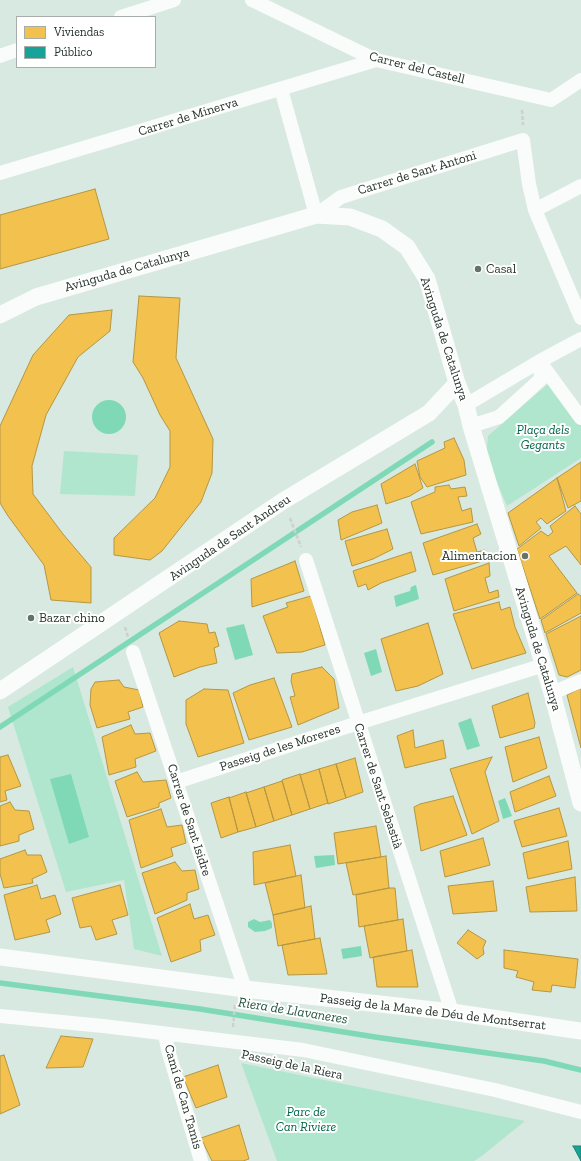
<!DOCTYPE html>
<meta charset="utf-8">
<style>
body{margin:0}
#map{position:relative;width:581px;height:1161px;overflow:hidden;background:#d7e9e0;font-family:"Zilla Slab",serif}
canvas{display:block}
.legend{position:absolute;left:16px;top:16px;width:140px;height:52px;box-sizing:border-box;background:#fff;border:1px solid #a7adaa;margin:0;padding:5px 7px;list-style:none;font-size:12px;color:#24322b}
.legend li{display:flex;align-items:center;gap:8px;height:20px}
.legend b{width:20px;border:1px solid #a7adaa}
</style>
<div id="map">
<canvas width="581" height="1161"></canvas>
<ul class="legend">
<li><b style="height:11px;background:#f2c14e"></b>Viviendas</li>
<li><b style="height:11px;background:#17a398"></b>Público</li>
</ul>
</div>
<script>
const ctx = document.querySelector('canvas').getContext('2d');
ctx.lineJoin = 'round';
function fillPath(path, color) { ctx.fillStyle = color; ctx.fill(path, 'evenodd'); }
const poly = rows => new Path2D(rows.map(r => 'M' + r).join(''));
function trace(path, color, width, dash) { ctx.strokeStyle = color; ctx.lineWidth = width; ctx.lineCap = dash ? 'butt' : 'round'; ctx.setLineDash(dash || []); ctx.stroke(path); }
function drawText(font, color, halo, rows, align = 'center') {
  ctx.font = font + ' "Zilla Slab",serif'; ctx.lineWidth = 4; ctx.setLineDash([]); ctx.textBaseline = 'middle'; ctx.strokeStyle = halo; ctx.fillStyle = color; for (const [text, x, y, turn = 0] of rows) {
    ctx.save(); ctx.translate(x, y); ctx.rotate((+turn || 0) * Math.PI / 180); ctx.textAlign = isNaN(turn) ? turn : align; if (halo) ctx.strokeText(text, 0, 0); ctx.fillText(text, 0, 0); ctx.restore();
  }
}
fillPath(poly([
 [550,382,581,421,581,458,507,506,486,457,488,436],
 [64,451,138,455,135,496,60,494],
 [73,667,162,956,134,949,124,880,66,892,8,707],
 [241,1063,525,1121,483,1155,474,1161,277,1161]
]), '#b1e6ce');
fillPath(poly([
 '92 417a17 17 0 1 1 34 0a17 17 0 1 1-34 0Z',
 [416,585,419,599,396,607,394,596,410,591,411,587],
 [244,624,253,655,235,660,226,628],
 [376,649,382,672,371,676,364,653],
 [471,718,480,746,467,750,458,723],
 [71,774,89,837,69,844,50,779],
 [505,798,512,816,503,819,498,801],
 [334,855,335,865,316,868,314,856],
 [254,919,260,922,270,920,272,923,272,928,265,931,255,932,248,927,248,922],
 [361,946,362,956,343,959,341,949]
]), '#7fd9b6');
const homes = poly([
 [95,189,109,239,0,269,0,215,95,189],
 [139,296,180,298,176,358,213,439,212,473,201,502,162,551,150,560,114,555,114,538,155,498,170,467,170,431,160,415,143,378,133,362,139,296],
 [112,310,110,331,78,357,46,415,32,466,33,494,63,534,91,567,91,603,51,600,44,565,8,516,0,503,0,426,33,355,69,315,112,310],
 [454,438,464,460,466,475,427,487,420,477,417,461,445,448,444,442,454,438],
 [581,462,581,501,568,508,557,478,581,462],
 [415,464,423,488,410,496,386,504,381,484,415,464],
 [557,478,566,511,547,524,541,518,536,522,541,528,519,546,508,513,557,478],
 [449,485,451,489,465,487,467,496,458,497,462,511,471,508,473,522,421,534,411,502,435,492,435,487,449,485],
 [377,505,382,523,341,540,338,520,352,512,377,505],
 [575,506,581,514,581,565,566,546,549,556,577,593,540,619,517,549,541,531,548,536,553,532,550,526,575,506],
 [477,524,481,534,473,538,477,552,485,550,486,560,433,575,423,543,477,524],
 [387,529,393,549,373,559,352,566,345,541,387,529],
 [411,552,416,571,381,583,368,590,366,584,358,587,353,571,411,552],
 [295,561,304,591,252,607,251,579,295,561],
 [489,563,490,576,485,578,489,593,498,590,499,597,454,611,445,579,489,563],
 [578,594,581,596,581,613,545,633,541,620,578,594],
 [311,596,325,645,302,652,277,653,263,616,288,607,286,603,311,596],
 [499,602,501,610,510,607,515,627,526,653,472,669,453,614,499,602],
 [581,616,581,670,567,677,559,675,546,634,581,616],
 [179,621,207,624,209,633,215,632,219,646,214,648,217,663,200,667,174,677,159,633,179,621],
 [428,623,443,674,418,686,396,691,381,639,428,623],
 [322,667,334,679,339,708,298,725,290,697,295,696,291,681,292,674,322,667],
 [274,678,292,727,249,740,233,693,250,685,274,678],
 [119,680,124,687,139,690,143,707,128,712,130,719,97,728,90,705,91,689,95,682,119,680],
 [581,688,581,748,567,695,581,688],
 [204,689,228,690,244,743,198,757,186,724,186,700,204,689],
 [528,693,535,723,534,728,500,738,492,706,528,693],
 [131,725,135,734,150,733,156,751,135,759,136,767,109,775,102,737,131,725],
 [413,730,415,748,443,740,446,758,405,768,397,736,413,730],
 [539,737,547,768,513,782,505,747,539,737],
 [8,755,21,786,5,791,7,800,0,802,0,757,8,755],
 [492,757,485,772,499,821,472,834,450,769,492,757],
 [355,758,363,792,346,798,336,764,355,758],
 [336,764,346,798,328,804,319,769,336,764],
 [319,769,328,803,310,809,300,775,319,769],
 [137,772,143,782,166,780,171,798,159,803,159,807,127,817,115,781,137,772],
 [300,774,310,809,292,815,282,780,300,774],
 [549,776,556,796,515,812,510,792,549,776],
 [282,781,292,815,274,821,264,787,282,781],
 [264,787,274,821,256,827,246,793,264,787],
 [246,792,256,827,238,832,229,798,246,792],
 [453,796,467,835,421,851,414,807,420,804,453,796],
 [229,797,238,832,221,838,211,803,229,797],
 [10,802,15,810,29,811,34,829,19,835,19,841,0,846,0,806,10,802],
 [559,808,567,836,522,847,514,821,559,808],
 [161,809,167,827,182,825,186,843,171,848,173,856,141,868,129,820,161,809],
 [376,826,381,857,338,864,334,833,376,826],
 [483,838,490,865,445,877,440,851,483,838],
 [568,841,572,869,528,879,523,853,568,841],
 [290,845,296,876,254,885,253,852,290,845],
 [25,850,27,855,41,855,47,872,32,879,33,883,4,888,0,874,0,859,25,850],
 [386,856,389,888,353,895,346,863,386,856],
 [175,862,182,871,195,870,199,889,187,893,187,900,155,914,142,873,175,862],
 [301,875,305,908,273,915,265,883,301,875],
 [575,877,577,911,530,912,526,887,575,877],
 [493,881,497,911,453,914,448,886,493,881],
 [37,885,41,899,55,895,61,914,46,920,50,932,15,940,4,895,37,885],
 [120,885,128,915,112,920,117,934,96,940,91,926,80,928,72,898,120,885],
 [389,888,395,888,398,920,359,927,356,895,389,888],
 [190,904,194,919,208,915,215,935,200,940,201,951,171,962,157,918,190,904],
 [311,906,315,939,278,946,273,915,311,906],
 [403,919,407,951,370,958,364,926,403,919],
 [468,930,486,941,483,948,484,954,477,959,457,943,468,930],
 [320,938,327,974,288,975,282,945,320,938],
 [412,950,418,987,377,987,373,957,412,950],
 [504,950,578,959,575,988,552,985,551,992,532,990,534,982,516,977,518,971,504,968,504,950],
 [61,1036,93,1039,83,1067,46,1068,61,1036],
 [4,1055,20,1105,0,1114,0,1056,4,1055],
 [218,1065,227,1097,196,1108,183,1077,218,1065],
 [239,1125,249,1159,243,1161,212,1161,201,1138,239,1125]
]);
fillPath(homes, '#f2c14e');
trace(homes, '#b49644', 1);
const public = poly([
 [573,1146,581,1146,581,1161,573,1146]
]);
fillPath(public, '#17a398');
trace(public, '#1b8177', 1);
trace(poly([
 [0,727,432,442],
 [0,983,200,1009,375,1037,544,1061,581,1070]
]), '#7fd9b6', 5.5);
trace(poly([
 [522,110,523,125],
 [290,518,301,547],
 [125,627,128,637],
 [233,1027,235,1004]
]), '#ccd1cf', 2.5, [4, 2]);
trace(poly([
 [252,0,376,60,551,100,581,80],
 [121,17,174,0],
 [0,56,17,50],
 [281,89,316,215,341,197,523,140,529,184,535,210,581,318],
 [0,173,376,60],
 [535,210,581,186],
 [540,362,581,418],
 [466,405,540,361,581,339],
 [471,426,499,417,541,379,540,361],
 [306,560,452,1012],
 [133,652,245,989],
 [552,693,581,681],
 [176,782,358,723,544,665],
 [0,1016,103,1026,303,1050,495,1090,581,1112],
 [165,1034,168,1050,201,1161]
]), '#f9fcfa', 14);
trace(poly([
 [0,315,36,297,316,215,350,217,382,229,407,247,427,279,457,383,466,405,471,426,552,693,581,803],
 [0,691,283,501,429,413,457,383],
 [0,957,245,989,452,1012,581,1031]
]), '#f9fcfa', 17);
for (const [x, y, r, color] of [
 [478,269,4,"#63726a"],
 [525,556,4,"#63726a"],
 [31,618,4,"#63726a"]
]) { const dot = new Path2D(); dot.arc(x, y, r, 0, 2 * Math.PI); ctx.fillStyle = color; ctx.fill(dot); trace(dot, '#fff', 1.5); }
drawText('13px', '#24322b', '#fff', [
 ["Carrer del Castell",417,68,14],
 ["Carrer de Minerva",188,117,-17],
 ["Carrer de Sant Antoni",417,173,-17],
 ["Avinguda de Catalunya",127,270,-16],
 ["Avinguda de Catalunya",444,339,72],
 ["Avinguda de Sant Andreu",230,538,-34],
 ["Avinguda de Catalunya",538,649,73],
 ["Passeig de les Moreres",280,748,-18],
 ["Carrer de Sant Sebastià",378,786,72],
 ["Carrer de Sant Isidre",189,820,72],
 ["Passeig de la Mare de Déu de Montserrat",433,1012,7],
 ["Passeig de la Riera",292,1065,12],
 ["Camí de Can Tamis",183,1097,74]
]);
drawText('13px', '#24322b', '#fff', [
 ["Casal",486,269],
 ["Alimentacion",517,556,"right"],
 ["Bazar chino",39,618]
], 'left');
drawText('italic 13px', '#006548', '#fff', [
 ["Plaça dels",543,430],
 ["Gegants",543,445],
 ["Parc de",306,1112],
 ["Can Riviere",306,1127]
]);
drawText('italic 14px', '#265743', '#fff', [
 ["Riera de Llavaneres",293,1011,9]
]);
</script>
